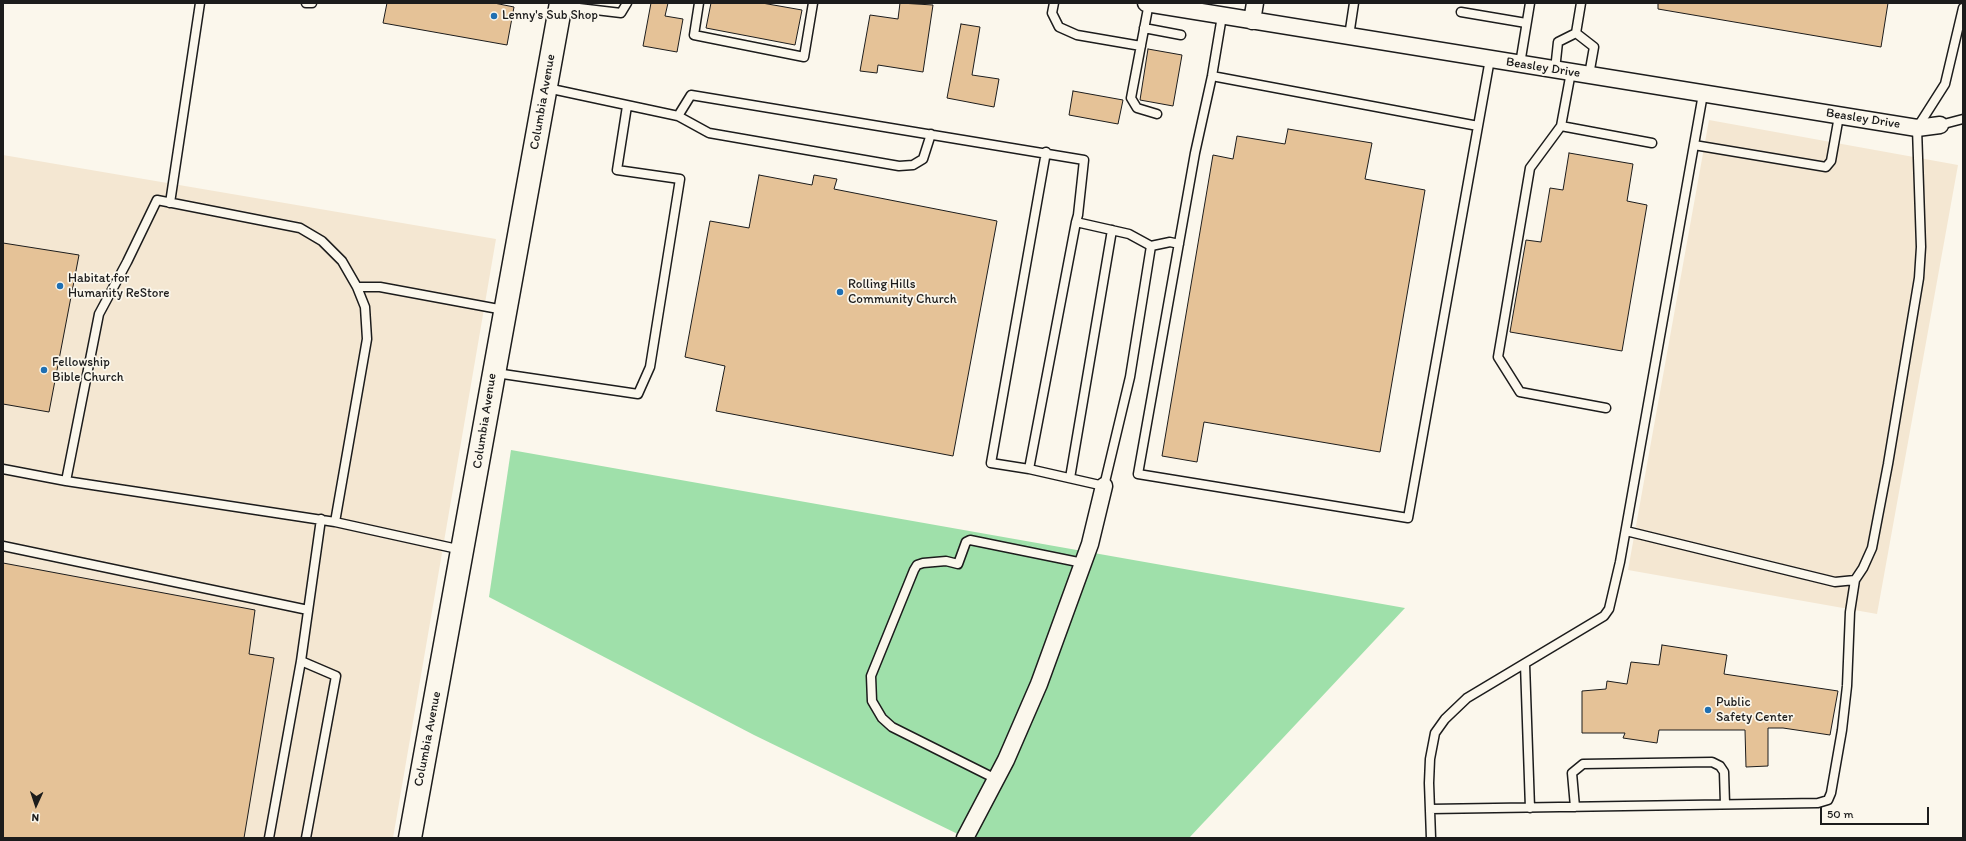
<!DOCTYPE html>
<style>
body{margin:0}
#map{position:relative;width:1966px;height:841px;overflow:hidden;background:#fbf7ec;font-family:Itim,sans-serif}
canvas{display:block}
.frame{position:absolute;inset:0;border:4px solid #1c1c1c;pointer-events:none}
.north{position:absolute;left:16px;top:785px;width:40px;height:40px;-webkit-text-stroke:3px #fbf7ec;paint-order:stroke;rotate:183deg;font-size:11px;font-weight:700;line-height:16px;text-align:center;color:#1c1c1c}
.north::after{content:'';display:block;margin:auto;width:14px;height:18px;background:#1c1c1c;clip-path:polygon(50% 0,100% 100%,50% 72%,0 100%)}
.scale{position:absolute;left:1820px;top:807px;width:109px;height:18px;box-sizing:border-box;border:2px solid #1c1c1c;border-top:0;padding-left:5px;font-size:12px;line-height:14px;white-space:nowrap;color:#1c1c1c;-webkit-text-stroke:3px #fbf7ec;paint-order:stroke}
</style>
<div id="map">
<canvas width="1966" height="841"></canvas>
<div class="frame"></div>
<div class="north">N</div>
<div class="scale">50 m</div>
</div>
<script>
const ctx = document.querySelector('canvas').getContext('2d');
ctx.lineJoin = 'round';
function fillPath(path, color) { ctx.fillStyle = color; ctx.fill(path, 'evenodd'); }
const poly = rows => new Path2D(rows.map(r => 'M' + r).join(''));
function trace(path, color, width, dash) { ctx.strokeStyle = color; ctx.lineWidth = width; ctx.lineCap = dash ? 'butt' : 'round'; ctx.setLineDash(dash || []); ctx.stroke(path); }
function drawText(font, color, halo, rows, align = 'center') {
  ctx.font = font + ' Itim,sans-serif'; ctx.lineWidth = 3.5; ctx.setLineDash([]); ctx.textBaseline = 'middle'; ctx.strokeStyle = halo; ctx.fillStyle = color; for (const [text, x, y, turn = 0] of rows) {
    ctx.save(); ctx.translate(x, y); ctx.rotate((+turn || 0) * Math.PI / 180); ctx.textAlign = isNaN(turn) ? turn : align; if (halo) ctx.strokeText(text, 0, 0); ctx.fillText(text, 0, 0); ctx.restore();
  }
}
fillPath(poly([
 [1709,120,1958,165,1877,614,1628,570],
 [3,155,496,239,393,838,3,838]
]), '#f4e7d2');
fillPath(poly([
 [511,450,1405,608,1189,838,966,838,754,735,489,597]
]), '#9fe0aa');
const building = poly([
 [387,3,494,3,514,7,507,45,383,23,387,3],
 [651,3,668,3,665,16,683,19,677,52,643,46,651,3],
 [711,3,762,3,802,10,795,45,706,28,711,3],
 [900,3,933,5,923,72,878,65,877,73,860,71,870,15,898,19,900,3],
 [1658,3,1888,3,1881,47,1658,9,1658,3],
 [961,24,980,27,972,75,999,79,994,107,947,98,961,24],
 [1148,49,1182,55,1173,106,1140,100,1148,49],
 [1073,91,1123,100,1118,124,1069,115,1073,91],
 [1288,129,1372,143,1365,179,1425,190,1380,452,1204,422,1197,462,1162,456,1213,155,1233,159,1237,136,1285,144,1288,129],
 [1569,153,1633,164,1627,201,1647,205,1622,351,1510,332,1526,240,1541,242,1550,188,1563,190,1569,153],
 [759,175,812,185,814,175,837,179,834,189,997,221,953,456,716,411,725,366,685,357,710,221,749,228,759,175],
 [3,243,79,255,49,412,3,404,3,243],
 [3,563,255,610,249,654,274,658,244,838,3,838,3,563],
 [1662,645,1727,655,1724,674,1838,691,1830,735,1783,728,1768,728,1768,766,1746,767,1745,730,1659,730,1657,743,1623,738,1625,733,1582,733,1582,691,1606,689,1607,681,1627,684,1631,662,1659,665,1662,645]
]);
fillPath(building, '#e5c297');
trace(building, '#1c1c1c', 1);
const service = poly([
 [306,3,312,3],
 [699,3,694,35,804,57,813,3],
 [1054,3,1052,13,1059,27,1077,35,1141,46],
 [1149,3,1131,98,1137,108,1157,114],
 [562,6,621,13,627,3],
 [1461,12,1526,23],
 [1222,16,1212,76,1195,153,1138,474,1408,518,1490,59],
 [1144,28,1181,35],
 [1576,33,1581,3],
 [1349,36,1354,3],
 [1520,64,1530,3],
 [1555,70,1558,42,1576,33,1594,47,1589,75],
 [1571,72,1561,126,1652,143],
 [1212,76,1478,126],
 [547,88,678,116,691,95,1084,160,1078,215,1076,222,1029,469,1104,486,1130,377,1151,246,1129,234,1076,222],
 [678,116,709,133,899,166,913,165,923,159,931,134],
 [1940,125,1963,119],
 [1561,126,1530,168,1498,357,1520,392,1606,408],
 [1694,145,1826,167,1831,161,1839,116],
 [170,203,200,3],
 [1151,246,1170,242,1179,244],
 [357,287,380,287,504,310],
 [496,373,638,394,650,367,680,179,617,170,627,106],
 [3,469,66,481],
 [1029,469,991,463,1046,152],
 [1070,478,1112,230],
 [335,522,367,339,365,307,357,287,342,261,322,241,300,228,157,200,127,262,99,314,66,481,335,522,462,550],
 [1626,531,1835,582,1855,580,1863,568,1872,548,1888,464,1919,278,1921,247,1917,128,1945,84,1963,8],
 [3,546,308,610],
 [301,661,336,676,306,838],
 [1525,664,1530,808],
 [996,779,892,727,882,718,872,701,871,676,914,570,917,565,923,563,946,561,958,564,966,542,970,540,1083,563],
 [1575,807,1572,773,1583,764,1712,762,1720,766,1724,772,1725,804],
 [1430,809,1818,803,1828,800,1831,793,1842,730,1847,686,1850,612,1855,580],
 [269,838,301,661,321,519],
 [1431,838,1429,783,1430,759,1435,733,1445,719,1467,698,1604,616,1609,609,1620,562,1703,94]
]);
const minor = poly([
 [1146,3,1917,128,1940,125],
 [1252,21,1255,3],
 [965,838,1006,760,1039,684,1090,544,1104,486]
]);
const primary = poly([
 [410,838,561,3]
]);
trace(service, '#1c1c1c', 11);
trace(minor, '#1c1c1c', 19);
trace(primary, '#1c1c1c', 25);
trace(service, '#fbf7ec', 8);
trace(minor, '#fbf7ec', 16);
trace(primary, '#fbf7ec', 22);
for (const [x, y, r, color] of [
 [494,16,4,"#1f6fb2"],
 [60,286,4,"#1f6fb2"],
 [840,292,4,"#1f6fb2"],
 [44,370,4,"#1f6fb2"],
 [1708,710,4,"#1f6fb2"]
]) { const dot = new Path2D(); dot.arc(x, y, r, 0, 2 * Math.PI); ctx.fillStyle = color; ctx.fill(dot); trace(dot, '#fbf7ec', 1.5); }
drawText('13px', '#1c1c1c', '#fbf7ec', [
 ["Lenny's Sub Shop",502,16],
 ["Habitat for",68,279],
 ["Humanity ReStore",68,294],
 ["Rolling Hills",848,285],
 ["Community Church",848,300],
 ["Fellowship",52,363],
 ["Bible Church",52,378],
 ["Public",1716,703],
 ["Safety Center",1716,718]
], 'left');
drawText('13px', '#1c1c1c', '#fbf7ec', [
 ["Beasley Drive",1543,68,9],
 ["Columbia Avenue",543,102,-80],
 ["Beasley Drive",1863,119,9],
 ["Columbia Avenue",485,421,-81],
 ["Columbia Avenue",428,739,-79]
]);
</script>
